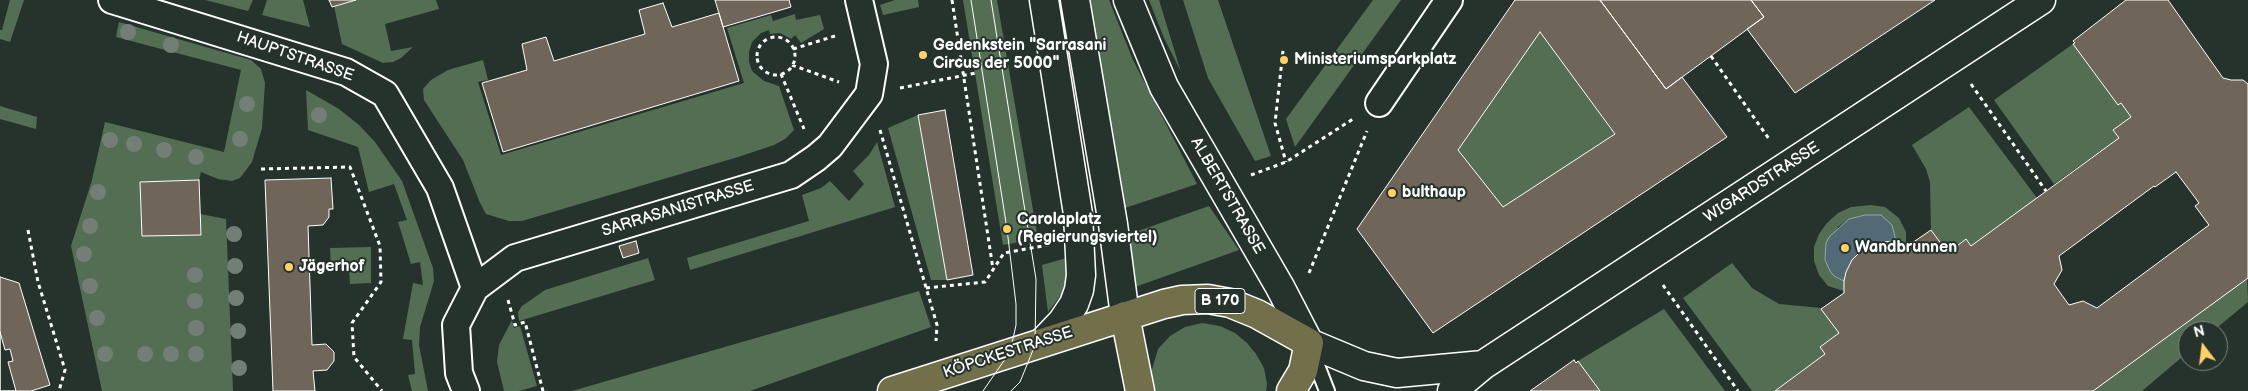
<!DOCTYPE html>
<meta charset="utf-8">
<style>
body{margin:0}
#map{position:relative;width:2248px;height:391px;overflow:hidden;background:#26332d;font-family:"Balsamiq Sans",sans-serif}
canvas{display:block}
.north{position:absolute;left:2178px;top:321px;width:50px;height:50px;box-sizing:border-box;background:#26332d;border:1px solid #7d8581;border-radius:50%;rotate:345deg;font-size:14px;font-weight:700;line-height:20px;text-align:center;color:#fff}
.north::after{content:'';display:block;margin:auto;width:18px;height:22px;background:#ffd166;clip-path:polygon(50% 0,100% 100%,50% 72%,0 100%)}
</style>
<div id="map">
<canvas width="2248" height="391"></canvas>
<div class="north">N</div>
</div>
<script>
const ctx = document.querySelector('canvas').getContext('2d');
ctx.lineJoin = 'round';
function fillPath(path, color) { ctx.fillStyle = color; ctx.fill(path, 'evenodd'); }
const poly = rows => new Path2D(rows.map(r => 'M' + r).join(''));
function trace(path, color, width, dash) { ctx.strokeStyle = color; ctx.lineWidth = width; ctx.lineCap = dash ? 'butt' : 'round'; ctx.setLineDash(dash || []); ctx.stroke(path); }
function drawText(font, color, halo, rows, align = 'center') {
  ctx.font = font + ' "Balsamiq Sans",sans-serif'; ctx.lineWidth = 4; ctx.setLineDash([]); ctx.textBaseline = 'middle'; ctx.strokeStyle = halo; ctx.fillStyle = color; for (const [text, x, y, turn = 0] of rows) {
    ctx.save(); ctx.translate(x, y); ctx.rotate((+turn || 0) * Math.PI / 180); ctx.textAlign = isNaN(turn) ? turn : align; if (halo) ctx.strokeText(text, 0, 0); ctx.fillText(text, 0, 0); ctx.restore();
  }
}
fillPath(poly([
 [10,0,24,0,10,42,0,39,0,30,2,30],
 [205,0,253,0,248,11],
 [267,0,303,0,310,27,262,15],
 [356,0,436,0,439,9,385,24,391,51,413,47,401,58,393,62,383,63,342,44,334,6],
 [895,0,918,0,919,7,883,15,880,5],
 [963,0,997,0,1038,239,1003,245],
 [1088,0,1109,0,1133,60,1197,184,1116,211],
 [1149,0,1159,0,1181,72,1164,38],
 [1183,0,1218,0,1271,156,1255,161,1208,78],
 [1373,0,1401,0,1295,147,1286,119],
 [795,14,796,20,820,15,824,29,801,43,795,35,791,39,780,33,770,34,769,30,761,33,752,42,749,52,749,62,752,71,764,81,779,86,794,130,785,139,774,145,738,157,522,221,509,221,486,214,480,203,463,160,424,100,423,89,431,80,448,70,483,60,488,80,478,82,501,155,744,83,727,28,771,15,773,21],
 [119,22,251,60,261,69,265,83,262,128,252,162,240,178,232,181,218,179,201,172,199,180,140,182,142,236,201,235,200,214,226,219,233,391,102,391,71,246,92,180,105,122,224,152,241,70,116,37],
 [1540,32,1615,134,1503,207,1458,150],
 [2073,44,2118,105,2121,103,2131,117,2113,130,2119,138,2054,184,1994,100],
 [306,90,339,109,359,125,375,142,402,181,433,268,434,281,420,327,419,345,428,391,412,391,408,375,415,374,412,340,403,339,413,283,423,285,420,262,411,264,398,222,407,220,394,184,369,192,358,147,308,130],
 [0,106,37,117,36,129,0,119],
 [1969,107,2037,198,1971,246,1966,240,1948,253,1931,230,1930,182,1926,169,1912,145],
 [918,115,947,280,931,280,888,128],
 [877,142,895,207,690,270,687,258,809,221,802,195,821,188,830,181,849,201,864,184,853,171,869,155],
 [1871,205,1885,207,1899,218,1906,232,1906,244,1896,241,1860,216,1849,219,1838,227,1827,265,1834,276,1844,281,1844,291,1828,286,1819,275,1814,261,1814,247,1819,234,1827,223,1838,213,1851,207],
 [1209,206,1239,250,1135,287,1128,285,1121,237],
 [371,247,371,283,350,284,349,268,331,268,330,248],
 [1070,257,1067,287,1048,312,1042,265],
 [648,258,655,280,519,321,518,312,522,306,545,290],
 [1732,263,1752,288,1779,304,1821,308,1839,333,1820,347,1825,354,1775,391,1752,391,1683,298],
 [2247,277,2248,302,2213,331,2188,331,2188,352,2142,391,2093,391],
 [919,291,931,327,750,391,572,391],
 [1664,309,1725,391,1600,391,1578,361],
 [512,320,514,328,520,326,537,386,519,391,504,391,497,362,499,345],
 [1202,323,1220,326,1235,333,1247,343,1256,354,1264,368,1267,384,1266,391,1155,391,1151,373,1158,349,1170,336,1185,327]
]), '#546e54');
const water = poly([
 [1881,215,1892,225,1896,241,1882,242,1867,247,1852,260,1844,281,1834,276,1830,271,1825,260,1826,243,1830,236,1849,219,1865,215,1881,215]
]);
fillPath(water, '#526a76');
trace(water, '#97a6ad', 1);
const building = poly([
 [329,0,356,0,332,7,329,0],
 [715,0,789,0,791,7,723,27,715,0],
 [1515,0,1600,0,1666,89,1682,77,1727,137,1433,333,1357,229,1515,0],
 [1540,32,1615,134,1503,207,1458,150,1540,32],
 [1600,0,1751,0,1764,17,1666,89,1600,0],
 [1751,0,1935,0,1795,93,1747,29,1764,17,1751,0],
 [2126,0,2168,0,2223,78,2231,80,2243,80,2248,84,2248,278,2093,391,1775,391,1825,354,1820,347,1839,333,1821,309,1844,293,1844,281,1846,272,1852,260,1861,251,1875,243,1882,242,1896,241,1909,245,1931,230,1948,253,1966,239,1971,246,2119,138,2113,130,2131,117,2121,103,2118,105,2073,44,2075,43,2073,41,2126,0],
 [2176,172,2199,203,2195,206,2209,225,2097,308,2083,301,2069,305,2054,284,2062,270,2059,256,2154,186,2155,187,2176,172],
 [663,3,672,27,719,13,739,81,503,152,482,83,527,70,522,44,546,37,554,61,645,34,639,10,663,3],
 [945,110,973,275,947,280,918,115,945,110],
 [331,178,333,209,329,209,329,217,323,225,308,226,312,345,326,344,334,352,334,361,327,370,313,371,315,391,273,391,265,180,331,178],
 [199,180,201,235,142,236,140,182,199,180],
 [636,241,639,253,623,258,619,246,636,241],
 [0,277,19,283,50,385,31,391,0,391,0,277],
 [0,332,5,350,10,349,13,361,8,362,16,391,0,391,0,332],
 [1574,360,1576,363,1578,361,1600,391,1530,391,1574,360]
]);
fillPath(building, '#706559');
trace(building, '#fff', 1);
const lane = poly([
 [1311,350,1327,391]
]);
const street = poly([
 [112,0,346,72,385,94,440,188,475,288],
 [1379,103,1449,0],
 [466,391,459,373,456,325,475,288,515,258,791,175,816,158,830,146,869,94,874,64,859,0]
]);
const secondary = poly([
 [1075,0,1113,224,1125,316],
 [1128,0,1164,87,1280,287,1309,343,1364,366,1397,373,1483,365],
 [1043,342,1062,322,1074,304,1079,290,1081,275,1078,214,1044,0],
 [1452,391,1483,365,2041,0]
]);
const primary = poly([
 [1125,316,1140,391],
 [892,391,1164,304,1182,300,1208,299,1230,303,1257,314,1309,343,1303,371,1291,391]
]);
trace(lane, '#fff', 18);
trace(street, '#fff', 30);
trace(secondary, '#fff', 31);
trace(primary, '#fff', 31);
trace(poly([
 [952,0,993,269],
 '757 56a19 19 0 1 1 38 0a19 19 0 1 1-38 0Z',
 [793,49,835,36],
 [1283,51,1275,123,1286,162],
 [1711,56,1769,139],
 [792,65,839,82],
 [781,74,804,129],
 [1971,84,2046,191],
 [900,88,976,73],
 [880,130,937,325,936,341],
 [261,169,350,167,380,246,381,282,352,323,354,357,382,391],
 [1251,175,1286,162,1353,119],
 [28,230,38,282,65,370,59,391],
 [1309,273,1367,131],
 [1663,285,1738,391],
 [926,288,985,282,1004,253,1048,245],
 [508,300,515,325,525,322,543,391]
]), '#fff', 3, [4, 4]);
trace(lane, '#26332d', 14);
trace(street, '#26332d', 26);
trace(secondary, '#26332d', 28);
trace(primary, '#71704a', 28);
trace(poly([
 [971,0,1007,229,1016,304,1016,325,1010,352,983,391],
 [991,0,1036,279,1035,345,1020,382,1011,391]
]), '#fff', 1);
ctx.fillStyle = '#737f76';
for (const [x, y] of [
 [128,32],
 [171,45],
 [247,104],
 [319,115],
 [240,139],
 [110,140],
 [134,144],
 [164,150],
 [196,157],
 [98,192],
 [90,226],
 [234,234],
 [84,254],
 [235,266],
 [195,275],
 [90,286],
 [236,298],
 [195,301],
 [97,318],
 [196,328],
 [238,331],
 [105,354],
 [145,354],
 [171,354],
 [196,354],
 [239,368]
]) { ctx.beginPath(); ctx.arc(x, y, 8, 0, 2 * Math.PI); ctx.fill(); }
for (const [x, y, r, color] of [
 [923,55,5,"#ffd166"],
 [1284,60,5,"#ffd166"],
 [1392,193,5,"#ffd166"],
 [1007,229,5,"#ffd166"],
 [1845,248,5,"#ffd166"],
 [289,267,5,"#ffd166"]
]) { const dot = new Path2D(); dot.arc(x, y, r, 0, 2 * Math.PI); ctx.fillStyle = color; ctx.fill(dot); trace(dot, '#26332d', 2); }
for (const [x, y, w] of [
 [1220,301,50]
]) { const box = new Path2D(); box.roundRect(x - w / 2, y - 12.5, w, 25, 4); ctx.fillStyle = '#26332d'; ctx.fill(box); trace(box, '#fff', 1); }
drawText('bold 15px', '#fff', null, [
 ["B 170",1220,301]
]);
drawText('bold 16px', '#fff', '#26332d', [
 ["Gedenkstein \"Sarrasani",933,46],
 ["Circus der 5000\"",933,64],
 ["Ministeriumsparkplatz",1294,60],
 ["bulthaup",1402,193],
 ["Carolaplatz",1017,220],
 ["(Regierungsviertel)",1017,238],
 ["Wandbrunnen",1855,248],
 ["Jägerhof",299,267]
], 'left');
drawText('16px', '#fff', '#26332d', [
 ["HAUPTSTRASSE",295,57,19],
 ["WIGARDSTRASSE",1762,183,-33],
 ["ALBERTSTRASSE",1227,196,60],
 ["SARRASANISTRASSE",678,209,-17],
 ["KÖPCKESTRASSE",1008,353,-18]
]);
</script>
